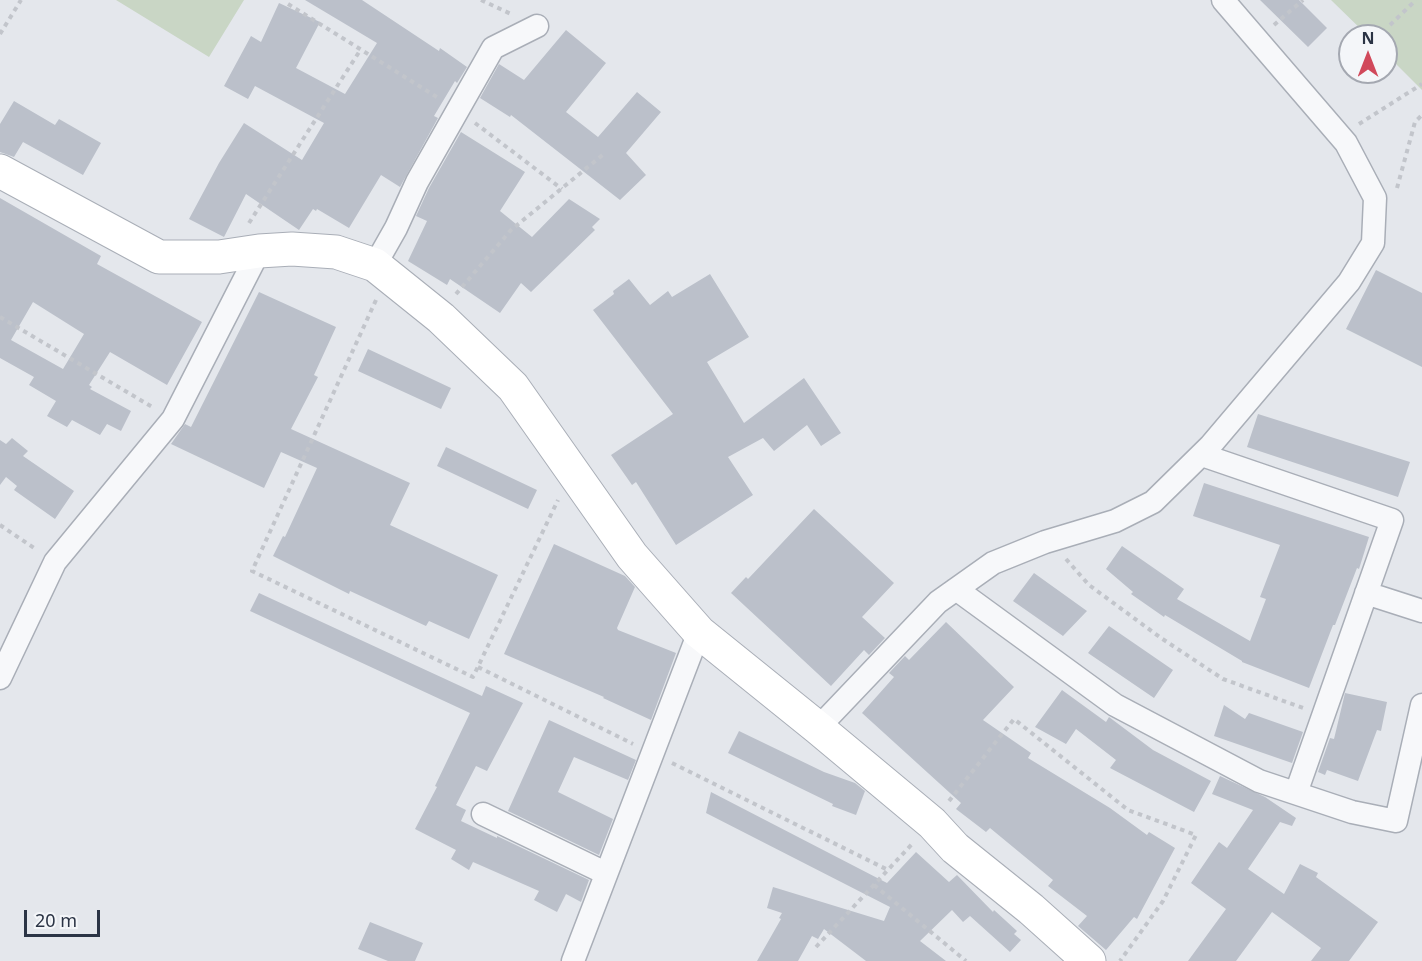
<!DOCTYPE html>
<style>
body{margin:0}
#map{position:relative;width:1422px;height:961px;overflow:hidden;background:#e4e7ec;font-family:"Noto Sans",sans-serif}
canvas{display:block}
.north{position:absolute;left:1338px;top:24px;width:60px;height:60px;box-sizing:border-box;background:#f4f6f9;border:2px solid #a4a8b1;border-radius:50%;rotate:0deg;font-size:16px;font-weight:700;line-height:24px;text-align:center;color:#2b3445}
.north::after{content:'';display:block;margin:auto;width:21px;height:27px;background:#d1495b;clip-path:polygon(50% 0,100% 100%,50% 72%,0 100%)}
.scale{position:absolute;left:24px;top:910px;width:76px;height:27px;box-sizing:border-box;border:3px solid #2b3445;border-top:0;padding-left:8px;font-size:18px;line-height:21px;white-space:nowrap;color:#2b3445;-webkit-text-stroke:4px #f4f6f9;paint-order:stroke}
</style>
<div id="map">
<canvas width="1422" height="961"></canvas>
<div class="north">N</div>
<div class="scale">20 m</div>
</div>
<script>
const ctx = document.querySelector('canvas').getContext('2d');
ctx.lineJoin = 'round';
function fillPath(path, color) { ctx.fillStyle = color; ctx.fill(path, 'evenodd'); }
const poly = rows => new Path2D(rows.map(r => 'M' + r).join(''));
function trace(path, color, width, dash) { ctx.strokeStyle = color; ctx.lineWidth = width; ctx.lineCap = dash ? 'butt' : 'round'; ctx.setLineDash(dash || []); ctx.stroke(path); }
fillPath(poly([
 [116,0,244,0,209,57],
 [1331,0,1422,0,1422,90,1386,54,1386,36,1368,36]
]), '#c9d6c5');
fillPath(poly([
 [305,0,362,0,439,51,440,48,467,67,457,83,455,81,434,116,438,118,400,187,381,175,349,228,317,209,316,211,313,209,299,230,246,194,224,237,189,219,219,163,244,123,302,160,324,123,255,86,248,99,224,86,251,36,261,42,279,3,320,22,296,68,345,94,377,43],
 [1260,0,1299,0,1327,28,1308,47],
 [566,30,606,63,566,112,598,137,637,92,661,112,626,153,646,175,620,200,511,115,510,117,480,98,499,64,524,80],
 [14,101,55,125,59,119,101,143,83,175,23,142,14,157,0,152,0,124],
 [461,132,525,172,500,211,532,237,569,199,600,219,592,227,595,230,531,292,521,283,500,313,450,279,447,285,408,261,427,221,416,216,429,188],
 [0,198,101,256,97,264,202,322,167,385,110,352,89,385,92,387,90,389,131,411,121,431,107,424,100,435,72,420,67,427,47,416,56,401,29,385,34,377,0,358],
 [33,302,84,334,63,369,11,340],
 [1376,270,1422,293,1422,367,1346,329],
 [710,274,749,337,707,362,744,423,804,378,841,433,821,446,807,425,774,451,763,438,728,457,753,495,676,545,636,482,632,485,611,455,673,414,593,310,614,294,613,291,629,279,650,305,668,291,672,297],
 [259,292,336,327,314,375,318,377,291,429,410,483,390,525,498,575,469,639,429,621,426,626,350,591,349,594,273,556,283,536,285,537,317,468,281,452,264,488,171,444,185,424,191,427],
 [368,349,451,388,441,409,358,371],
 [1258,414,1410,462,1398,497,1247,447],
 [12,438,28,451,23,456,74,491,55,519,14,490,17,486,6,477,0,485,0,440,6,444],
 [446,447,537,490,528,509,437,466],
 [1204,483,1369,537,1359,569,1357,568,1335,625,1333,625,1309,688,1242,662,1242,661,1165,615,1164,617,1131,594,1133,592,1106,569,1122,546,1184,589,1177,599,1250,641,1266,599,1260,597,1280,545,1193,516],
 [814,509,894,583,862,617,885,638,869,655,864,650,831,686,731,593,746,577,748,579],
 [554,544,625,576,635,587,617,628,618,630,676,653,651,720,603,698,604,697,504,654],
 [1034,573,1087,611,1063,636,1013,601],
 [259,593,482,696,486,686,523,703,487,771,476,766,456,805,466,810,461,821,497,838,497,836,589,880,581,902,566,894,557,912,534,900,539,891,473,862,469,870,451,859,456,850,415,829,437,787,435,786,470,713,250,611],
 [946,622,1014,687,983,720,1031,753,1028,758,1110,808,1147,835,1149,832,1175,848,1137,919,1134,917,1106,950,1078,926,1087,916,1048,886,1053,880,990,828,986,832,956,809,961,803,862,713,894,677,889,673,905,656,909,660],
 [1109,626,1173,670,1154,698,1088,653],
 [1062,690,1106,722,1109,717,1153,750,1211,781,1194,812,1110,768,1116,760,1076,729,1066,744,1035,727],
 [1345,693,1387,702,1381,731,1377,730,1358,781,1327,770,1325,775,1318,772,1330,738,1334,739],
 [1224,705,1245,719,1249,713,1303,732,1292,763,1214,736],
 [549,720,636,760,628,780,574,757,558,792,613,819,599,855,508,811],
 [739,731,824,772,855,783,865,791,856,815,832,806,833,804,728,753],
 [1220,776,1265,797,1296,818,1292,826,1280,822,1248,869,1284,894,1300,864,1318,873,1316,877,1378,922,1349,961,1311,961,1321,948,1272,912,1236,961,1188,961,1226,909,1191,883,1219,842,1227,848,1253,810,1212,794],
 [711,792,887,883,916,852,949,882,957,875,993,912,994,910,1017,931,1014,934,1021,940,1010,952,970,916,963,922,952,910,920,941,946,961,866,961,824,929,818,939,812,936,798,961,757,961,781,919,779,918,782,913,767,908,773,887,884,921,890,907,706,813],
 [370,922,423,943,415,961,388,961,358,949]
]), '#bbc0ca');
const street = poly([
 [375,265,396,228,417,182,493,48,537,26],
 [1202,455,1392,520,1296,793],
 [956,589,1115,705,1259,781,1352,812,1396,821,1422,705],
 [1366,593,1422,611],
 [0,678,55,562,173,419,259,251],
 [818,728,938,602,993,563,1045,542,1115,521,1153,502,1210,446,1349,282,1373,243,1375,198,1346,143,1223,0],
 [483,814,599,870,607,872],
 [573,961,699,632]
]);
const secondary = poly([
 [0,171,159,257,219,257,259,251,292,249,336,252,375,265,441,318,513,387,632,556,699,632,818,728,932,823,955,848,1031,909,1089,961]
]);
trace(street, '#a9aeb7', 25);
trace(secondary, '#a9aeb7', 35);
trace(poly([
 [481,0,511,14],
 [288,4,440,99],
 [1274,25,1303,0],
 [1390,25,1416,0],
 [0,34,21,0],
 [475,123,562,189],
 [1359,124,1422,84],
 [1397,188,1415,122,1422,115],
 [249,223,361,49],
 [456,294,511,230,605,153],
 [376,300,252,571,473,677,558,500],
 [0,317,154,408],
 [0,525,37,550],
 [1066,559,1089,585,1161,638,1223,679,1303,708],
 [478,667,633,744],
 [672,763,888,870],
 [949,801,1014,719,1128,810,1196,835,1163,901,1120,961],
 [874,885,966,961],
 [816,947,913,843]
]), '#c2c5cb', 4, [4.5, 4.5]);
trace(street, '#f7f8fa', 22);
trace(secondary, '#fff', 33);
</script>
